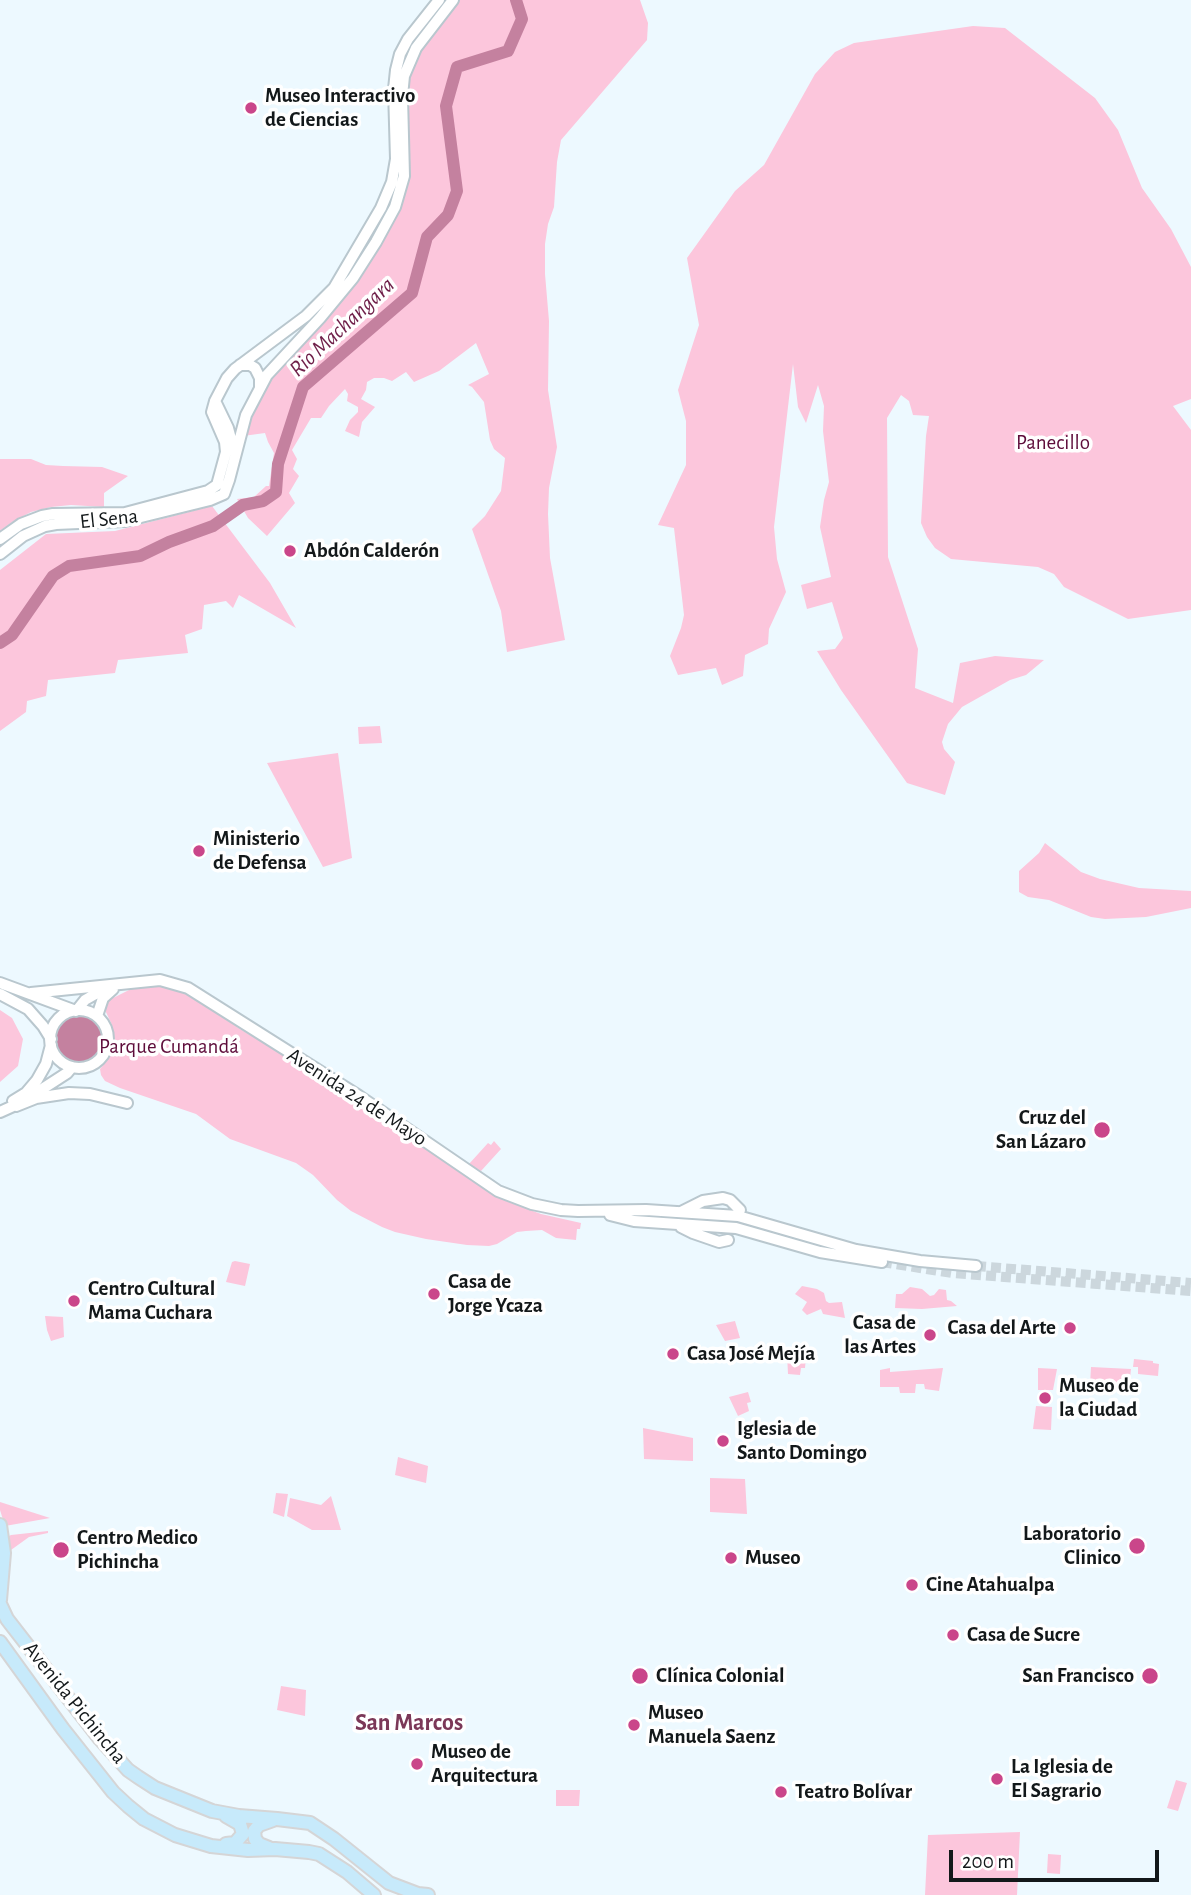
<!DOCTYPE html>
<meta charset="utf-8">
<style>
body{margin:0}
#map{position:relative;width:1191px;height:1895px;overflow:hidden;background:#edf9ff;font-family:"Alegreya Sans",sans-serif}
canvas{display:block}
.scale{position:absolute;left:949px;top:1850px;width:210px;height:32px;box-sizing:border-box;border:4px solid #13181a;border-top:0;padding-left:9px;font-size:21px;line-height:24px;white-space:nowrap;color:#13181a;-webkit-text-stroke:5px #fff;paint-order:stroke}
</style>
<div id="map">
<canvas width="1191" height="1895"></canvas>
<div class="scale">200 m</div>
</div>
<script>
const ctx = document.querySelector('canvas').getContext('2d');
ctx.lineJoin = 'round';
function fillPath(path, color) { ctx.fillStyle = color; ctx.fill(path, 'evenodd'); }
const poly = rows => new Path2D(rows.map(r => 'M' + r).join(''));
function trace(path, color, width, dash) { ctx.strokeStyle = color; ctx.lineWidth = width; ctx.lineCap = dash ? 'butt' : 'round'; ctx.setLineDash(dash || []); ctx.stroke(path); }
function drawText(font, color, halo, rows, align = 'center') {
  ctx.font = font + ' "Alegreya Sans",sans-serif'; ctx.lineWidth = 7; ctx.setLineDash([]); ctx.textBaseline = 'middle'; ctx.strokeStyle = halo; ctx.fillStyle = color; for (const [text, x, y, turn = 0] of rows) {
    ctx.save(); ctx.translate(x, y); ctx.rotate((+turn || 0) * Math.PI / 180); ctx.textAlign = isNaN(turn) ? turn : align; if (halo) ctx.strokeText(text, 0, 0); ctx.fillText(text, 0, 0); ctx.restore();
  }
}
fillPath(poly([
 [457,0,640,0,648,23,647,40,561,140,557,162,554,207,548,224,545,244,545,274,549,321,548,390,557,447,549,488,548,514,550,558,565,640,507,652,501,611,472,529,485,516,501,491,505,458,494,449,490,440,484,402,472,387,468,385,489,374,476,343,439,371,414,382,406,372,392,381,384,378,374,378,367,382,366,390,361,399,375,407,362,422,359,437,345,431,350,420,358,412,358,407,347,401,348,394,345,389,329,406,321,418,311,418,292,450,297,459,293,469,299,476,289,493,295,503,267,536,248,518,237,499,254,497,266,486,269,486,274,453,268,442,265,433,243,436,266,384,292,348,339,297,401,198,403,96,410,63],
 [973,26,1005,28,1095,98,1118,130,1142,188,1171,229,1191,267,1191,399,1173,406,1191,430,1191,610,1128,619,1064,587,1054,574,1038,567,951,559,935,548,927,537,921,523,926,436,929,416,913,415,909,401,901,395,887,418,888,557,918,649,915,688,953,703,960,663,995,656,1044,660,1026,675,1010,680,962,707,948,724,942,742,944,749,955,762,945,795,907,783,841,690,817,651,835,649,843,638,832,602,807,609,801,585,831,577,820,527,824,500,829,482,823,431,824,406,818,385,806,423,798,407,793,364,774,527,777,559,786,592,769,629,768,644,745,655,743,676,722,685,716,668,678,675,670,656,681,628,684,615,674,528,658,525,686,465,686,421,678,390,699,325,687,258,735,191,764,165,815,74,835,52,854,43],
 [0,459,31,459,46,465,63,466,102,467,128,476,104,493,104,507,71,505,51,507,31,512,12,522,0,531],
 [212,506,270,583,296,628,239,595,233,608,226,601,204,605,202,629,185,635,188,653,118,660,115,673,48,680,46,696,27,701,26,712,0,731,0,570,46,534,115,531],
 [380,726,382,743,359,744,358,727],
 [338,753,352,858,323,867,267,763],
 [1045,843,1081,872,1100,879,1139,888,1191,891,1191,908,1146,917,1105,919,1091,917,1049,900,1028,897,1019,892,1019,871,1039,853],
 [159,985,189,995,240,1029,295,1062,310,1069,469,1176,477,1184,506,1201,541,1214,581,1223,580,1229,577,1229,576,1240,556,1238,542,1230,526,1231,517,1232,497,1244,489,1246,467,1245,426,1239,395,1232,382,1227,351,1211,337,1200,313,1175,296,1163,230,1139,196,1114,120,1088,105,1081,101,1075,100,1069,110,1057,114,1040,112,1025,105,1010,107,1001,133,988],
 [0,1010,12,1018,23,1039,18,1066,0,1082],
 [494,1141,501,1149,481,1171,469,1164,488,1143,491,1145],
 [235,1261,250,1264,245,1286,226,1282,232,1262],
 [802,1286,817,1289,824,1293,826,1301,829,1303,842,1302,845,1318,823,1314,821,1309,807,1315,802,1310,807,1302,795,1294],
 [910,1287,922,1289,930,1296,934,1295,939,1289,946,1290,947,1300,951,1301,957,1306,922,1309,895,1308,896,1294,902,1294],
 [45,1316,63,1317,64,1337,51,1341,47,1330],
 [735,1321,740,1338,725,1341,716,1325],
 [787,1354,806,1357,805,1368,801,1368,800,1375,788,1374],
 [1134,1359,1153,1361,1153,1363,1159,1364,1158,1376,1138,1374,1138,1367,1133,1367],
 [1091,1367,1131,1369,1129,1388,1090,1385],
 [890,1368,890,1372,943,1368,939,1391,925,1389,924,1384,916,1384,915,1393,900,1393,899,1387,880,1387,880,1370],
 [1038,1368,1057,1369,1053,1390,1038,1390],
 [748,1392,751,1402,747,1403,749,1411,738,1416,729,1397],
 [1036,1406,1052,1407,1051,1430,1033,1429],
 [643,1428,693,1438,693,1461,644,1459],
 [398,1457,428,1466,426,1483,395,1475],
 [710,1478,745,1479,747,1514,710,1512],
 [276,1493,288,1494,284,1517,273,1513],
 [331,1496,341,1530,312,1530,287,1516,290,1498,321,1505],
 [0,1502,50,1518,5,1526,0,1510],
 [48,1531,48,1533,29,1537,11,1550,9,1536,11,1535],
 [281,1686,306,1690,305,1716,277,1710],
 [1176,1780,1187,1783,1178,1811,1167,1808],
 [556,1790,580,1790,579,1806,556,1806],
 [1020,1832,1017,1895,925,1895,928,1835],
 [1048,1854,1061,1855,1060,1874,1047,1873]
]), '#fcc6dc');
fillPath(poly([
 '54 1039a25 25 0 1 1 50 0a25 25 0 1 1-50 0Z'
]), '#c4819f');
trace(poly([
 [0,643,12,635,53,576,69,566,140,556,169,542,213,526,243,505,263,501,276,492,278,464,303,387,412,293,427,237,448,215,457,191,446,106,457,67,508,51,522,19,516,0]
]), '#c4819f', 12);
trace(poly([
 [882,1262,952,1273,1191,1291],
 [976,1266,1191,1283]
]), '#ccd7dd', 10, [10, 5]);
const secondary = poly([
 [240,365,250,365,255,368,260,378,260,387],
 [215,401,228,428,234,450],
 [0,539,21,524,42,516,53,514,125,513,208,491,217,485,226,452,225,442,212,412,215,401,227,378,235,369,306,316,334,288,381,208,392,182,396,159,394,89,396,70,400,54,408,39,439,0],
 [0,554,23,536,45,526,56,524,125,521,210,500,224,494,229,480,246,415,267,375,320,318,353,278,376,242,395,207,404,176,402,96,404,76,416,48,453,0],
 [0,983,76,1011],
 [31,993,160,980,188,988,359,1096,498,1191,532,1204,561,1210,578,1211,646,1210,738,1216,856,1250,920,1261,976,1266],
 [0,994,28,1009,43,1026,51,1039],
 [77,1010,85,1000,106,988],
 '50 1039a29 29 0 1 1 58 0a29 29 0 1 1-58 0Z',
 [97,1016,103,998,113,989],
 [33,1095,67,1073,72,1067],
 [13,1101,26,1093,37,1080,46,1064,51,1045],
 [16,1106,36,1098,69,1093,90,1094,127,1103],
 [0,1112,20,1103],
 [681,1212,703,1201,723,1198,730,1200,740,1210],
 [610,1215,634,1221,736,1228,820,1252,882,1262],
 [681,1227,693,1233,719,1242,728,1240]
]);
const primary = poly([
 [0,1525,4,1553,0,1600],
 [0,1604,7,1619,100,1739,128,1770,138,1777,155,1788,212,1811,239,1816,277,1819,310,1823,334,1839,389,1883,418,1894,428,1895],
 [0,1642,63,1729,113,1792,128,1806,144,1819,175,1835,211,1846,248,1850,275,1849,309,1852,319,1854,347,1872,374,1895],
 [226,1844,235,1843,243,1834,240,1824,226,1816],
 [269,1848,259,1844,255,1839,254,1831,259,1825,273,1820]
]);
trace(secondary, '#b9c7ce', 14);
trace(primary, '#d5d5d6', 16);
trace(secondary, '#fff', 10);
trace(primary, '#c7eafb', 12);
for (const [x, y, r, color] of [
 [251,108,7,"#ca468a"],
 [290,551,7,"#ca468a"],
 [199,851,7,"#ca468a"],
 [1102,1130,9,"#ca468a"],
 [434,1294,7,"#ca468a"],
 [74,1301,7,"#ca468a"],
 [1070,1328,7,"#ca468a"],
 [930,1335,7,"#ca468a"],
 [673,1354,7,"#ca468a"],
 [1045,1398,7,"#ca468a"],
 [723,1441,7,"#ca468a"],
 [1137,1546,9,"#ca468a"],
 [61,1550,9,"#ca468a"],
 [731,1558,7,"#ca468a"],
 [912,1585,7,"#ca468a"],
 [953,1635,7,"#ca468a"],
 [640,1676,9,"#ca468a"],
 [1150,1676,9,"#ca468a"],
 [634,1725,7,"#ca468a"],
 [417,1764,7,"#ca468a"],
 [997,1779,7,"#ca468a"],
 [781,1792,7,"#ca468a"]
]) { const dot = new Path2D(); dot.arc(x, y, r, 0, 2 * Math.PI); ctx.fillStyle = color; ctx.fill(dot); trace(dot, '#fff', 2.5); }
drawText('bold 21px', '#13181a', '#fff', [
 ["Museo Interactivo",265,96],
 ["de Ciencias",265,120],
 ["Abdón Calderón",304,551],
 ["Ministerio",213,839],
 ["de Defensa",213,863],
 ["Cruz del",1086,1118,"right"],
 ["San Lázaro",1086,1142,"right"],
 ["Casa de",448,1282],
 ["Jorge Ycaza",448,1306],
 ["Centro Cultural",88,1289],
 ["Mama Cuchara",88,1313],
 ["Casa de",916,1323,"right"],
 ["las Artes",916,1347,"right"],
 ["Casa del Arte",1056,1328,"right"],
 ["Casa José Mejía",687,1354],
 ["Museo de",1059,1386],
 ["la Ciudad",1059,1410],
 ["Iglesia de",737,1429],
 ["Santo Domingo",737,1453],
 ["Laboratorio",1121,1534,"right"],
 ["Clinico",1121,1558,"right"],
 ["Centro Medico",77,1538],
 ["Pichincha",77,1562],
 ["Museo",745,1558],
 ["Cine Atahualpa",926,1585],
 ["Casa de Sucre",967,1635],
 ["Clínica Colonial",656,1676],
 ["San Francisco",1134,1676,"right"],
 ["Museo",648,1713],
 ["Manuela Saenz",648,1737],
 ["Museo de",431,1752],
 ["Arquitectura",431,1776],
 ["La Iglesia de",1011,1767],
 ["El Sagrario",1011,1791],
 ["Teatro Bolívar",795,1792]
], 'left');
drawText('21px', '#5e0d3b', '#fff', [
 ["Panecillo",1053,443],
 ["Parque Cumandá",169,1047]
]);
drawText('21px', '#13181a', '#fff', [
 ["El Sena",109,519,-6],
 ["Avenida 24 de Mayo",357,1097,33],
 ["Avenida Pichincha",75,1703,51]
]);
drawText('italic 23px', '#6f1f49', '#fff', [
 ["Rio Machangara",342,327,-43]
]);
drawText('bold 24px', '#7b3858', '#fff', [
 ["San Marcos",409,1723]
]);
</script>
